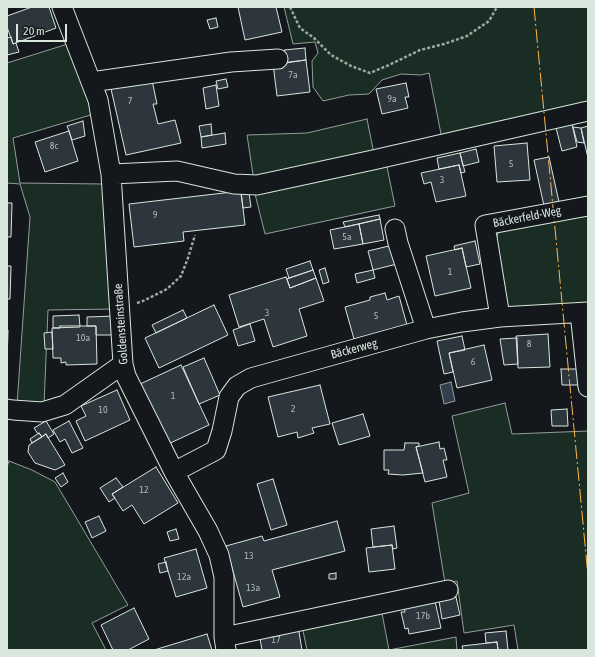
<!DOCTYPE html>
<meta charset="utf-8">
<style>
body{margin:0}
#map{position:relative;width:595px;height:657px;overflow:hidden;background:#14181c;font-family:"Asap Condensed",sans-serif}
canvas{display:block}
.frame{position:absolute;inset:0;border:8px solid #d8e6dc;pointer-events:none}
.scale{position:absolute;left:16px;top:24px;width:51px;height:18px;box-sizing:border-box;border:2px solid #d8e6dc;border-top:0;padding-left:5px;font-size:12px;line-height:14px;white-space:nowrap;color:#d8e6dc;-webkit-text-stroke:3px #14181c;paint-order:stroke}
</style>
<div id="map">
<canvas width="595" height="657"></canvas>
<div class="frame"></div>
<div class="scale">20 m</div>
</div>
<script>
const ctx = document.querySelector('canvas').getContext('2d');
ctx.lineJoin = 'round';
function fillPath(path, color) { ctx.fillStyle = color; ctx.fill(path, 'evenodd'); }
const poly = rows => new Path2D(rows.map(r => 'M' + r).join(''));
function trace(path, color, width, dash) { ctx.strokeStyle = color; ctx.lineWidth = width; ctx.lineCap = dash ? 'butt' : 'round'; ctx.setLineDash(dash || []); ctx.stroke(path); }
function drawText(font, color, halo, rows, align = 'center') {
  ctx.font = font + ' "Asap Condensed",sans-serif'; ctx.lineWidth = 3; ctx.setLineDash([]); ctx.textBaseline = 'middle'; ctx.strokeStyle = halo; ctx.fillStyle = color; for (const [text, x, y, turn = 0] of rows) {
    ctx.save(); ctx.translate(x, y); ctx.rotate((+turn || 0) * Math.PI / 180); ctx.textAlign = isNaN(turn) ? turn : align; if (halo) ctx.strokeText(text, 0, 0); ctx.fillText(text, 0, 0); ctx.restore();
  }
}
const green = poly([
 [284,7,588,7,588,105,442,139,429,73,421,75,401,74,382,80,369,94,349,95,323,101,313,87,312,61,318,53,315,42,293,44,284,7],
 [71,43,94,114,13,138,20,183,104,184,114,309,48,310,44,405,17,405,30,217,20,184,7,183,7,63,71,43],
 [367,119,374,154,254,181,247,135,307,133,367,119],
 [386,162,395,206,265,234,254,190,386,162],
 [588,211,588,305,507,311,496,241,498,233,506,226,588,211],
 [505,403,512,434,588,431,588,650,518,650,514,625,464,633,457,581,445,583,432,503,469,493,452,416,505,403],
 [9,461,32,470,55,482,128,605,92,623,106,650,7,650,7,467,9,461],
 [381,608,389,650,456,637,457,650,307,650,302,626,381,608]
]);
fillPath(green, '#1a2d24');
trace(green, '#939e99', 1);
const water = poly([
 [451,382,455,401,444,404,440,385,451,382]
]);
fillPath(water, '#2f3f4d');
trace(water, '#939e99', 1);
const building = poly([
 [32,7,49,7,56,28,13,44,7,27,7,16,32,7],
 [238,7,276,7,282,32,245,40,238,7],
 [216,18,218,27,210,29,207,20,216,18],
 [11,37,13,44,16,43,19,52,7,55,7,38,11,37],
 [305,48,306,60,285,63,284,50,305,48],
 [306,60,310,92,277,96,273,64,306,60],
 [226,79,228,87,218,89,216,81,226,79],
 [152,80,157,104,153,104,158,124,175,120,181,143,126,155,111,89,152,80],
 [406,83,409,97,405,97,408,108,382,114,376,89,406,83],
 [216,85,219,106,206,109,203,88,216,85],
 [83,121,85,136,72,140,67,126,83,121],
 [211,124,212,135,201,137,199,126,211,124],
 [572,124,577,147,562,151,556,128,572,124],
 [588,126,588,158,581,128,588,126],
 [573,127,581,128,584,143,577,142,573,127],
 [69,131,78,161,45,172,35,142,69,131],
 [225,133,226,144,202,148,201,137,225,133],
 [527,143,530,180,497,182,494,146,527,143],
 [476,149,479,162,463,166,460,153,476,149],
 [460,153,465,172,461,173,459,165,439,169,437,158,460,153],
 [549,157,559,202,544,206,534,160,549,157],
 [459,165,466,196,436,202,431,182,424,184,421,173,459,165],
 [241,191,245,225,183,232,184,241,134,247,129,204,241,191],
 [249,193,251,207,243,208,241,194,249,193],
 [7,203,12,203,11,237,7,237,7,203],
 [379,215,380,219,345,227,343,222,379,215],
 [380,219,384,240,363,244,359,224,380,219],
 [359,224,363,244,334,249,330,230,359,224],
 [475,241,480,264,466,267,462,248,455,250,454,246,475,241],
 [393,245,397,264,373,270,368,251,393,245],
 [462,248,471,288,435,296,426,256,462,248],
 [310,261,313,270,289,278,286,269,310,261],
 [7,266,11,266,10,299,7,299,7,266],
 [325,268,329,282,323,284,319,270,325,268],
 [313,270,316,278,290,288,287,279,313,270],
 [373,270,375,278,357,283,355,274,373,270],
 [286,277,290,288,316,278,324,301,299,309,307,336,273,347,264,319,239,327,229,295,286,277],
 [385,293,387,300,399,296,407,325,354,339,345,307,370,300,370,297,385,293],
 [214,305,228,335,159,368,145,338,214,305],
 [183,310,187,318,156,333,152,325,183,310],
 [79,315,80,327,53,328,53,316,79,315],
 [115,316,115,335,96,335,96,326,87,326,87,317,115,316],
 [250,324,255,341,238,346,233,330,250,324],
 [60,326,96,326,97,364,66,365,66,362,61,363,61,358,53,358,52,328,60,328,60,326],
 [7,330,8,330,7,363,7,330],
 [52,332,53,349,45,349,44,333,52,332],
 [548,334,550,367,518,368,516,336,548,334],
 [462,336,465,350,449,353,453,372,444,374,437,341,462,336],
 [517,338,518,364,504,365,500,339,517,338],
 [484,345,492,380,457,388,449,353,484,345],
 [204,358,220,395,199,404,183,367,204,358],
 [181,365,209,425,166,445,138,385,181,365],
 [561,369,578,369,579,385,562,385,561,369],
 [320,385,330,424,312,428,314,433,298,438,297,432,278,437,268,397,320,385],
 [117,390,130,420,85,441,76,421,86,416,81,406,117,390],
 [567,409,568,426,552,426,551,410,567,409],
 [363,414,370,436,339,445,332,423,363,414],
 [46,421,54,434,48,438,46,434,42,437,39,433,38,434,34,428,46,421],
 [69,421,83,448,72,453,65,439,60,442,53,430,69,421],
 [39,433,42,437,32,443,30,439,39,433],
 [46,434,65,465,55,470,35,463,28,452,29,445,46,434],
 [439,442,440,449,444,448,447,460,443,460,447,477,425,482,416,447,439,442],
 [405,443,419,443,419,446,416,447,423,473,403,475,388,474,389,470,384,470,384,450,404,450,405,443],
 [156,467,178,503,144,524,132,505,123,511,112,494,156,467],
 [63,473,68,482,61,487,55,478,63,473],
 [116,478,123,487,112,494,115,498,109,502,100,488,116,478],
 [273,479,287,525,271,530,257,484,273,479],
 [99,516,106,531,92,538,85,522,99,516],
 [337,521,345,551,272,570,280,597,243,607,226,546,262,536,264,541,337,521],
 [394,526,397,548,393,549,392,545,373,547,371,529,394,526],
 [176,529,179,539,170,541,167,532,176,529],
 [392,545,395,569,369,572,366,548,392,545],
 [196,549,207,588,176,597,164,558,196,549],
 [166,562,168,571,160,573,158,564,166,562],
 [336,573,336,579,329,579,329,574,336,573],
 [456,597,460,615,442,619,439,601,456,597],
 [435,601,441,628,409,634,408,628,405,629,401,612,405,612,404,606,435,601],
 [134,608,149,639,128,650,113,650,101,625,134,608],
 [298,626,302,650,262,650,259,633,298,626],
 [506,631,508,650,498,650,497,642,486,643,485,633,506,631],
 [207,634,212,650,154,650,207,634],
 [497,642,498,650,463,650,462,646,497,642]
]);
fillPath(building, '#2c363c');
trace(building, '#d8e6dc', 1);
const minor = poly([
 [62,7,98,100,111,174,123,364,126,376,174,472,208,531,219,555,224,577,224,637,226,650],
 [91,82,231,62,278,59],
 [111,174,177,171,234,184,257,185,373,160,588,111],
 [395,229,398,243,426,329],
 [580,313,588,387],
 [500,317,485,225,588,206],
 [7,409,13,410,42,412,65,405,123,364],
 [174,472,216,450,222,431,229,397,237,386,251,378,426,329,462,322,500,317,588,312],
 [224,637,448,590]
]);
trace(minor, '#d8e6dc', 21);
trace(poly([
 [290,7,300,28,314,38,331,55,351,66,370,73,389,65,420,50,444,44,467,36,489,21,497,7],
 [137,303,143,301,167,289,181,276,188,258,195,235]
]), '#9da8a2', 2.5, [3, 2]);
trace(minor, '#14181c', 19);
trace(poly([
 [534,7,588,576]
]), '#ffb74d', 1, [14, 3, 2, 3]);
drawText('10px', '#adbab4', null, [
 ["7a",293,75],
 ["9a",392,99],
 ["7",130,101],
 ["8c",54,146],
 ["5",511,164],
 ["3",442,180],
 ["9",155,215],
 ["5a",347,237],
 ["1",450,272],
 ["3",267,313],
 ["5",376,316],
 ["10a",83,338],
 ["8",529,344],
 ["6",473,362],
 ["1",173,396],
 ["2",293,409],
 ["10",103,410],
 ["12",144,490],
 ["13",249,556],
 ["12a",184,577],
 ["13a",253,588],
 ["17b",423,616],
 ["17",276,640]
]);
drawText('12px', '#d8e6dc', '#14181c', [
 ["Bäckerfeld-Weg",527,217,-11],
 ["Goldensteinstraße",121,324,-94],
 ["Bäckerweg",354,349,-15]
]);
</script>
